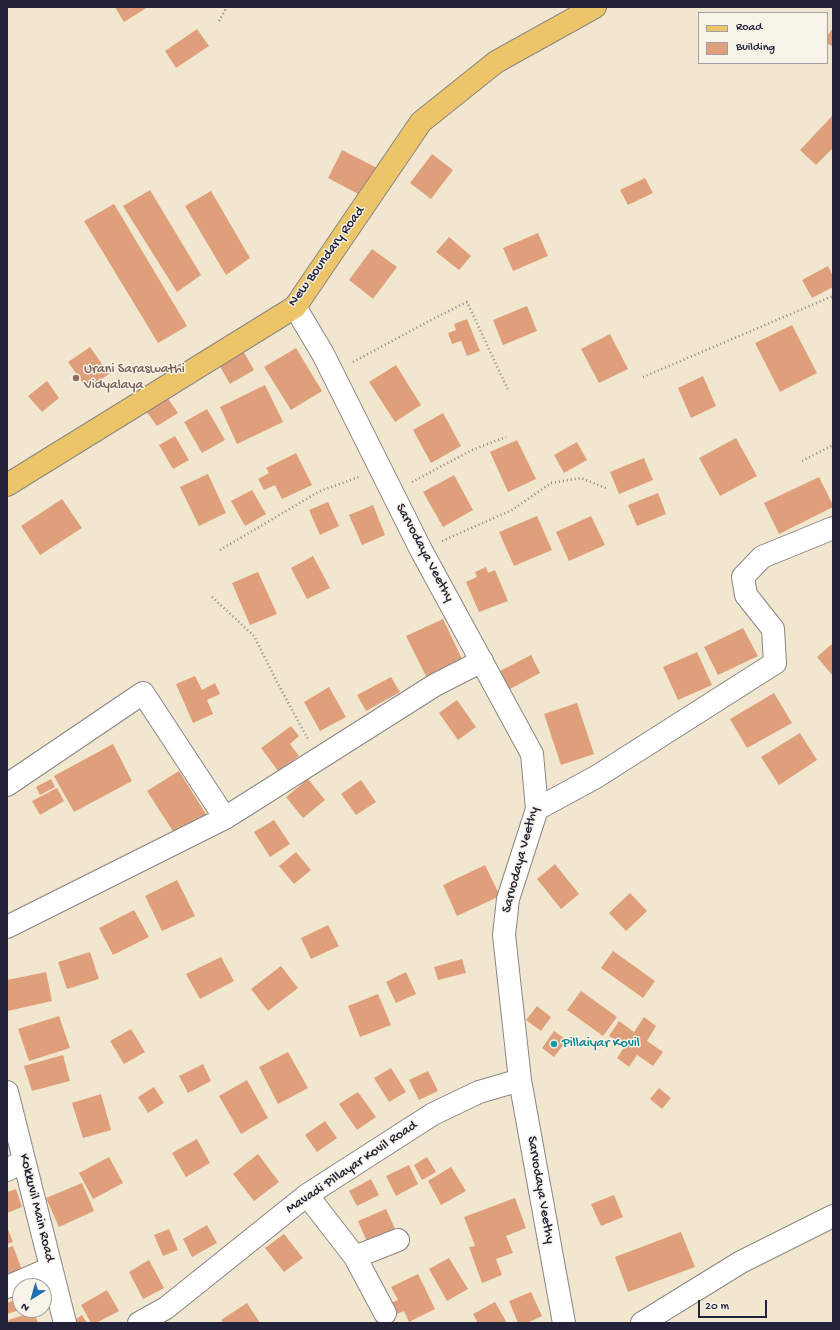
<!DOCTYPE html>
<style>
body{margin:0}
#map{position:relative;width:840px;height:1330px;overflow:hidden;background:#f1e7cf;font-family:"Gochi Hand",sans-serif}
canvas{display:block}
.frame{position:absolute;inset:0;border:8px solid #22223b;pointer-events:none}
.legend{position:absolute;left:698px;top:12px;width:130px;height:52px;box-sizing:border-box;background:#f7f3e8;border:1px solid #a29fa3;margin:0;padding:5px 7px;list-style:none;font-size:12px;color:#22223b}
.legend li{display:flex;align-items:center;gap:8px;height:20px}
.legend b{width:20px;border:1px solid #a29fa3}
.north{position:absolute;left:12px;top:1278px;width:40px;height:40px;box-sizing:border-box;background:#f7f3e8;border:1px solid #a29fa3;border-radius:50%;rotate:217deg;font-size:11px;font-weight:700;line-height:16px;text-align:center;color:#22223b}
.north::after{content:'';display:block;margin:auto;width:14px;height:18px;background:#1f6fb2;clip-path:polygon(50% 0,100% 100%,50% 72%,0 100%)}
.scale{position:absolute;left:698px;top:1300px;width:69px;height:18px;box-sizing:border-box;border:2px solid #22223b;border-top:0;padding-left:5px;font-size:12px;line-height:14px;white-space:nowrap;color:#22223b;-webkit-text-stroke:3px #f7f3e8;paint-order:stroke}
</style>
<div id="map">
<canvas width="840" height="1330"></canvas>
<div class="frame"></div>
<ul class="legend">
<li><b style="height:5px;background:#ecc569"></b>Road</li>
<li><b style="height:11px;background:#e09f7b"></b>Building</li>
</ul>
<div class="north">N</div>
<div class="scale">20 m</div>
</div>
<script>
const ctx = document.querySelector('canvas').getContext('2d');
ctx.lineJoin = 'round';
function fillPath(path, color) { ctx.fillStyle = color; ctx.fill(path, 'evenodd'); }
const poly = rows => new Path2D(rows.map(r => 'M' + r).join(''));
function trace(path, color, width, dash) { ctx.strokeStyle = color; ctx.lineWidth = width; ctx.lineCap = dash ? 'butt' : 'round'; ctx.setLineDash(dash || []); ctx.stroke(path); }
function drawText(font, color, halo, rows, align = 'center') {
  ctx.font = font + ' "Gochi Hand",sans-serif'; ctx.lineWidth = 3; ctx.setLineDash([]); ctx.textBaseline = 'middle'; ctx.strokeStyle = halo; ctx.fillStyle = color; for (const [text, x, y, turn = 0] of rows) {
    ctx.save(); ctx.translate(x, y); ctx.rotate((+turn || 0) * Math.PI / 180); ctx.textAlign = isNaN(turn) ? turn : align; if (halo) ctx.strokeText(text, 0, 0); ctx.fillText(text, 0, 0); ctx.restore();
  }
}
fillPath(poly([
 [115,7,148,7,124,22],
 [833,28,833,47,827,43,827,36],
 [197,29,209,46,176,68,165,51],
 [833,115,833,148,816,165,800,150],
 [342,150,377,168,362,196,328,178],
 [432,154,453,170,431,199,410,183],
 [645,178,653,193,628,205,620,190],
 [150,190,201,275,177,292,123,206],
 [211,191,250,258,226,275,185,206],
 [114,204,187,326,158,343,84,221],
 [538,233,548,256,513,271,503,248],
 [449,237,471,256,459,270,436,252],
 [372,249,397,267,373,299,349,280],
 [828,266,833,276,833,287,812,298,802,280],
 [527,306,537,331,503,345,493,320],
 [467,319,480,351,467,356,461,341,452,344,448,333,456,330,454,324],
 [792,325,817,373,780,392,755,343],
 [610,334,628,369,599,383,581,349],
 [90,347,109,374,87,389,68,362],
 [296,348,322,391,291,410,264,367],
 [242,349,254,370,230,384,218,363],
 [396,365,421,405,395,422,369,382],
 [703,376,716,406,691,418,678,388],
 [47,381,59,398,42,412,28,396],
 [265,385,283,422,237,444,220,407],
 [167,397,178,413,157,426,146,411],
 [207,409,225,440,202,453,184,422],
 [443,413,461,446,431,463,413,430],
 [175,436,189,460,173,469,159,445],
 [736,438,757,476,720,496,699,458],
 [517,440,536,479,508,492,490,452],
 [577,442,587,460,564,473,554,455],
 [296,453,312,485,282,499,275,485,264,490,258,479,269,473,266,468],
 [644,458,653,480,619,494,610,472],
 [208,474,226,513,199,526,180,487],
 [454,475,473,510,443,527,423,492],
 [819,477,833,505,833,507,779,534,764,503],
 [252,490,266,514,245,526,231,501],
 [658,493,666,514,637,526,628,505],
 [62,499,82,528,40,555,21,526],
 [328,502,339,526,320,535,309,510],
 [373,505,385,535,362,545,349,515],
 [537,516,552,550,514,566,499,532],
 [591,516,605,545,569,561,556,532],
 [313,556,330,588,307,599,291,568],
 [486,567,488,573,495,570,508,601,479,612,466,582,477,577,475,572],
 [258,572,277,614,250,625,232,583],
 [443,619,464,663,428,680,406,636],
 [743,628,758,656,718,675,704,647],
 [833,643,833,676,817,657],
 [697,652,712,685,678,700,663,667],
 [531,655,540,673,510,689,500,671],
 [195,676,202,690,215,683,220,694,207,700,213,714,193,723,176,684],
 [391,677,400,692,366,711,357,695],
 [329,687,346,717,320,731,304,702],
 [774,693,792,723,747,748,730,719],
 [457,700,476,727,458,740,439,713],
 [577,703,594,754,561,765,544,714],
 [291,726,299,736,290,744,299,756,278,771,261,748],
 [800,733,817,760,779,785,761,757],
 [113,744,132,781,74,812,54,776],
 [179,771,209,819,178,839,147,791],
 [51,779,55,787,40,795,36,787],
 [308,779,325,800,303,818,286,797],
 [361,780,376,802,356,815,341,794],
 [57,788,64,801,40,815,32,801],
 [274,820,290,844,270,857,254,832],
 [296,852,311,870,294,884,279,866],
 [555,864,579,894,561,909,537,879],
 [485,865,500,896,457,916,443,885],
 [177,880,195,916,162,931,145,896],
 [630,893,647,911,626,931,609,913],
 [134,910,149,937,113,955,99,928],
 [328,925,339,946,311,959,301,938],
 [613,951,655,981,643,998,601,968],
 [90,952,99,979,67,989,58,962],
 [221,957,234,981,200,999,186,974],
 [462,959,466,973,438,980,434,967],
 [281,966,298,988,268,1011,251,989],
 [46,972,52,1001,8,1011,7,1004,7,980],
 [406,972,416,994,396,1003,386,982],
 [581,991,617,1017,603,1036,567,1010],
 [378,994,391,1025,360,1037,348,1006],
 [537,1006,551,1017,541,1031,526,1020],
 [59,1016,70,1048,29,1061,18,1029],
 [644,1017,656,1026,647,1041,663,1052,653,1066,637,1055,629,1067,617,1058,625,1046,609,1036,619,1021,634,1032],
 [131,1029,145,1052,124,1064,110,1041],
 [554,1031,567,1040,554,1057,542,1048],
 [288,1052,308,1088,278,1104,259,1067],
 [63,1055,70,1081,32,1091,24,1066],
 [203,1064,211,1081,188,1093,179,1076],
 [391,1068,406,1092,389,1102,374,1078],
 [428,1071,438,1091,419,1100,409,1080],
 [247,1080,268,1118,241,1134,219,1096],
 [154,1087,164,1103,148,1113,138,1097],
 [659,1088,671,1098,662,1109,650,1099],
 [358,1092,376,1117,357,1130,339,1104],
 [101,1094,111,1130,83,1138,72,1103],
 [325,1121,337,1138,317,1152,305,1135],
 [197,1139,210,1163,186,1177,172,1153],
 [258,1154,279,1182,254,1201,233,1174],
 [109,1157,123,1183,93,1199,79,1173],
 [427,1157,436,1172,422,1180,414,1165],
 [409,1165,418,1184,396,1196,386,1176],
 [451,1167,466,1191,441,1205,428,1181],
 [371,1179,379,1195,357,1206,349,1191],
 [82,1183,94,1211,59,1227,46,1198],
 [16,1189,22,1207,7,1213,7,1192],
 [614,1195,623,1217,601,1226,591,1204],
 [515,1198,526,1228,506,1236,513,1253,496,1259,502,1275,482,1283,469,1247,475,1246,464,1217],
 [386,1209,396,1231,368,1244,358,1221],
 [207,1225,217,1243,192,1257,183,1239],
 [7,1227,13,1242,7,1244],
 [169,1229,178,1250,163,1256,154,1235],
 [681,1232,695,1267,628,1292,615,1257],
 [284,1234,303,1258,284,1272,265,1248],
 [13,1246,23,1273,7,1279,7,1248],
 [449,1258,468,1289,447,1301,429,1269],
 [149,1260,164,1288,143,1299,129,1272],
 [418,1274,435,1309,409,1322,404,1311,395,1315,389,1304,398,1300,391,1287],
 [107,1290,119,1311,96,1323,91,1323,81,1305],
 [531,1292,542,1316,527,1323,518,1323,509,1301],
 [17,1299,20,1310,7,1314,7,1303],
 [495,1302,507,1323,478,1323,473,1314],
 [247,1303,260,1323,223,1323,221,1320],
 [34,1312,38,1323,9,1323,8,1320],
 [82,1315,87,1323,74,1323,73,1321]
]), '#e09f7b');
const minor = poly([
 [295,307,323,354,421,550,532,754,537,809,508,899,504,935,520,1080,564,1323],
 [7,785,143,693,225,818],
 [537,809,596,777,775,663,773,629,746,595,743,577,762,557,833,528],
 [7,927,225,818,435,685,482,661],
 [7,1092,65,1323],
 [7,1170,24,1161],
 [307,1195,355,1257,398,1240],
 [355,1257,385,1313],
 [7,1287,51,1268],
 [139,1323,166,1308,307,1195,433,1114,479,1092,520,1080],
 [642,1323,741,1262,833,1216]
]);
const major = poly([
 [7,485,295,307,421,122,496,62,595,7]
]);
trace(minor, '#8a8485', 24);
trace(major, '#8a8485', 24);
trace(poly([
 [219,21,227,7],
 [353,362,431,320,467,302,509,392],
 [643,377,833,296],
 [802,461,833,445],
 [412,482,472,450,506,437],
 [442,541,512,510,551,483,581,478,608,489],
 [220,550,320,491,359,477],
 [212,597,254,636,278,684,308,739]
]), '#8a8485', 2.5, [1, 3]);
trace(minor, '#fff', 22);
trace(major, '#ecc569', 22);
for (const [x, y, r, color] of [
 [76,378,4,"#8d6e63"],
 [554,1044,4,"#0f9aa8"]
]) { const dot = new Path2D(); dot.arc(x, y, r, 0, 2 * Math.PI); ctx.fillStyle = color; ctx.fill(dot); trace(dot, '#f7f3e8', 1.5); }
drawText('14px', '#22223b', '#f7f3e8', [
 ["New Boundary Road",327,257,-54],
 ["Sarvodaya Veethy",424,553,62],
 ["Sarvodaya Veethy",521,860,-75],
 ["Mavadi Pillayar Kovil Road",352,1168,-34],
 ["Sarvodaya Veethy",540,1190,80],
 ["Kokkuvil Main Road",36,1208,76]
]);
drawText('14px', '#785e54', '#f7f3e8', [
 ["Urani Saraswathi",84,370],
 ["Vidyalaya",84,386]
], 'left');
drawText('14px', '#0d838f', '#f7f3e8', [
 ["Pillaiyar Kovil",562,1044]
], 'left');
</script>
